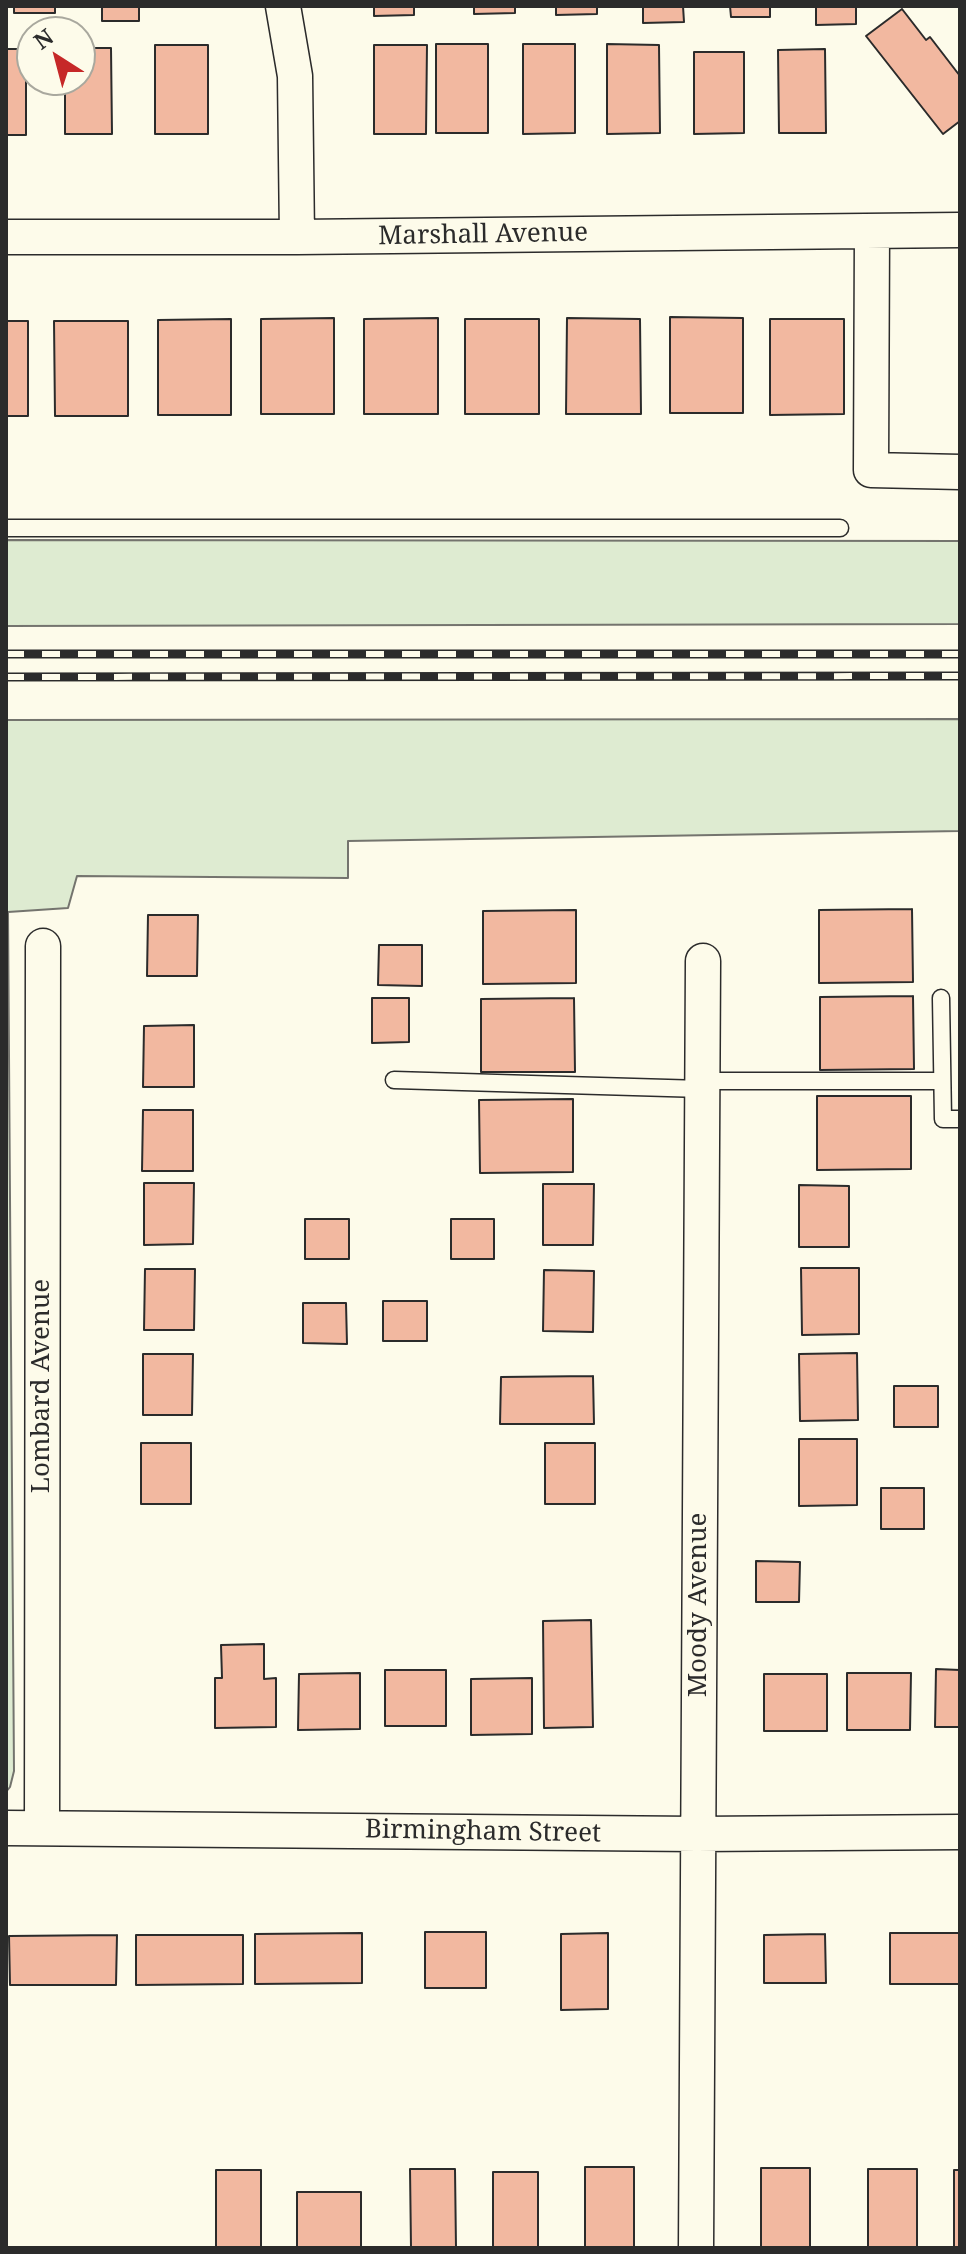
<!DOCTYPE html>
<style>
body{margin:0}
#map{position:relative;width:966px;height:2254px;overflow:hidden;background:#fdfbea;font-family:"Noto Serif",serif}
canvas{display:block}
.frame{position:absolute;inset:0;border:8px solid #2b2b2b;pointer-events:none}
.north{position:absolute;left:16px;top:16px;width:80px;height:80px;box-sizing:border-box;background:#fdfbea;border:2px solid #a9a89e;border-radius:50%;rotate:324deg;font-size:22px;font-weight:700;line-height:32px;text-align:center;color:#2b2b2b}
.north::after{content:'';display:block;margin:auto;width:28px;height:36px;background:#c62828;clip-path:polygon(50% 0,100% 100%,50% 72%,0 100%)}
</style>
<div id="map">
<canvas width="966" height="2254"></canvas>
<div class="frame"></div>
<div class="north">N</div>
</div>
<script>
const ctx = document.querySelector('canvas').getContext('2d');
ctx.lineJoin = 'round';
function fillPath(path, color) { ctx.fillStyle = color; ctx.fill(path, 'evenodd'); }
const poly = rows => new Path2D(rows.map(r => 'M' + r).join(''));
function trace(path, color, width, dash) { ctx.strokeStyle = color; ctx.lineWidth = width; ctx.lineCap = dash ? 'butt' : 'round'; ctx.setLineDash(dash || []); ctx.stroke(path); }
function drawText(font, color, halo, rows, align = 'center') {
  ctx.font = font + ' "Noto Serif",serif'; ctx.lineWidth = 6; ctx.setLineDash([]); ctx.textBaseline = 'middle'; ctx.strokeStyle = halo; ctx.fillStyle = color; for (const [text, x, y, turn = 0] of rows) {
    ctx.save(); ctx.translate(x, y); ctx.rotate((+turn || 0) * Math.PI / 180); ctx.textAlign = isNaN(turn) ? turn : align; if (halo) ctx.strokeText(text, 0, 0); ctx.fillText(text, 0, 0); ctx.restore();
  }
}
const green = poly([
 [6,540,960,541,960,624,6,626,6,540],
 [960,719,960,831,348,841,348,878,77,876,68,908,8,912,14,1771,10,1787,6,1792,6,720,960,719]
]);
fillPath(green, '#deebd1');
trace(green, '#74746e', 2);
const building = poly([
 [14,6,55,6,55,13,14,13,14,6],
 [102,6,139,6,139,21,102,21,102,6],
 [374,6,414,6,414,15,374,16,374,6],
 [474,6,515,6,515,13,474,14,474,6],
 [556,6,597,6,597,14,556,15,556,6],
 [643,6,683,6,684,22,643,23,643,6],
 [730,6,770,6,770,17,731,17,730,6],
 [816,6,856,6,856,24,816,25,816,6],
 [902,9,926,40,930,37,960,76,960,121,943,134,866,36,902,9],
 [436,44,488,44,488,133,436,133,436,44],
 [523,44,575,44,575,133,523,134,523,44],
 [607,44,659,45,660,133,607,134,607,44],
 [155,45,208,45,208,134,155,134,155,45],
 [374,45,427,45,426,134,374,134,374,45],
 [80,48,111,48,112,134,65,134,65,80,80,80,80,48],
 [6,49,26,49,26,135,6,135,6,49],
 [825,49,826,133,779,133,778,50,825,49],
 [694,52,744,52,744,133,694,134,694,52],
 [670,317,743,318,743,413,670,413,670,317],
 [334,318,334,414,261,414,261,319,334,318],
 [438,318,438,414,364,414,364,319,438,318],
 [567,318,640,319,641,414,566,414,567,318],
 [231,319,231,415,158,415,158,320,231,319],
 [465,319,539,319,539,414,465,414,465,319],
 [770,319,844,319,844,414,770,415,770,319],
 [6,321,28,321,28,416,6,416,6,321],
 [54,321,128,321,128,416,55,416,54,321],
 [912,909,913,982,819,983,819,910,912,909],
 [576,910,576,983,483,984,483,911,576,910],
 [148,915,198,915,197,976,147,976,148,915],
 [379,945,422,945,422,986,378,985,379,945],
 [913,996,914,1069,820,1070,820,997,913,996],
 [372,998,409,998,409,1042,372,1043,372,998],
 [574,998,575,1072,481,1072,481,999,574,998],
 [194,1025,194,1087,143,1087,144,1026,194,1025],
 [817,1096,911,1096,911,1169,817,1170,817,1096],
 [573,1099,573,1172,480,1173,479,1100,573,1099],
 [143,1110,193,1110,193,1171,142,1171,143,1110],
 [144,1183,194,1183,193,1244,144,1245,144,1183],
 [543,1184,594,1184,593,1245,543,1245,543,1184],
 [799,1185,849,1186,849,1247,799,1247,799,1185],
 [305,1219,349,1219,349,1259,305,1259,305,1219],
 [451,1219,494,1219,494,1259,451,1259,451,1219],
 [801,1268,859,1268,859,1334,802,1335,801,1268],
 [145,1269,195,1269,194,1330,144,1330,145,1269],
 [544,1270,594,1271,593,1332,543,1331,544,1270],
 [383,1301,427,1301,427,1341,383,1341,383,1301],
 [303,1303,346,1303,347,1344,303,1343,303,1303],
 [857,1353,858,1420,800,1421,799,1354,857,1353],
 [143,1354,193,1354,192,1415,143,1415,143,1354],
 [593,1376,594,1424,500,1424,501,1377,593,1376],
 [894,1386,938,1386,938,1427,894,1427,894,1386],
 [799,1439,857,1439,857,1505,799,1506,799,1439],
 [141,1443,191,1443,191,1504,141,1504,141,1443],
 [545,1443,595,1443,595,1504,545,1504,545,1443],
 [881,1488,924,1488,924,1529,881,1529,881,1488],
 [756,1561,800,1562,799,1602,756,1602,756,1561],
 [591,1620,593,1727,544,1728,543,1621,591,1620],
 [264,1644,264,1679,276,1678,276,1727,215,1728,215,1678,222,1678,221,1645,264,1644],
 [936,1669,960,1670,960,1727,935,1727,936,1669],
 [385,1670,446,1670,446,1726,385,1726,385,1670],
 [360,1673,360,1729,298,1730,299,1674,360,1673],
 [847,1673,911,1673,910,1730,847,1730,847,1673],
 [764,1674,827,1674,827,1731,764,1731,764,1674],
 [532,1678,532,1734,471,1735,471,1679,532,1678],
 [425,1932,486,1932,486,1988,425,1988,425,1932],
 [362,1933,362,1983,255,1984,255,1934,362,1933],
 [608,1933,608,2009,561,2010,561,1934,608,1933],
 [890,1933,960,1933,960,1984,890,1984,890,1933],
 [825,1934,826,1983,764,1983,764,1935,825,1934],
 [117,1935,116,1985,10,1985,9,1936,117,1935],
 [136,1935,243,1935,243,1984,136,1985,136,1935],
 [585,2167,634,2167,634,2248,585,2248,585,2167],
 [761,2168,810,2168,810,2248,761,2248,761,2168],
 [410,2169,455,2169,456,2248,411,2248,410,2169],
 [868,2169,917,2169,917,2248,868,2248,868,2169],
 [216,2170,261,2170,261,2248,216,2248,216,2170],
 [954,2170,960,2170,960,2248,954,2248,954,2170],
 [493,2172,538,2172,538,2248,493,2248,493,2172],
 [297,2192,361,2192,361,2248,297,2248,297,2192]
]);
fillPath(building, '#f2b8a0');
trace(building, '#2b2b2b', 2);
const service = poly([
 [6,528,840,528],
 [941,998,943,1119,960,1119],
 [394,1080,702,1089],
 [703,1081,941,1081]
]);
const minor = poly([
 [283,6,295,76,297,237],
 [872,231,871,470,960,472],
 [6,237,297,237,960,230],
 [42,1827,43,946],
 [6,1828,697,1834,960,1832],
 [696,2248,703,961]
]);
trace(service, '#2b2b2b', 19);
trace(minor, '#2b2b2b', 37);
trace(service, '#fdfbea', 16);
trace(minor, '#fdfbea', 34);
const rail = poly([
 [6,654,960,654],
 [6,677,960,676]
]);
trace(rail, '#2b2b2b', 9);
trace(rail, '#fdfbea', 6, [18]);
drawText('26px', '#2b2b2b', '#fdfbea', [
 ["Marshall Avenue",483,235,-1],
 ["Lombard Avenue",42,1386,-90],
 ["Moody Avenue",699,1605,-90],
 ["Birmingham Street",483,1832,1]
]);
</script>
